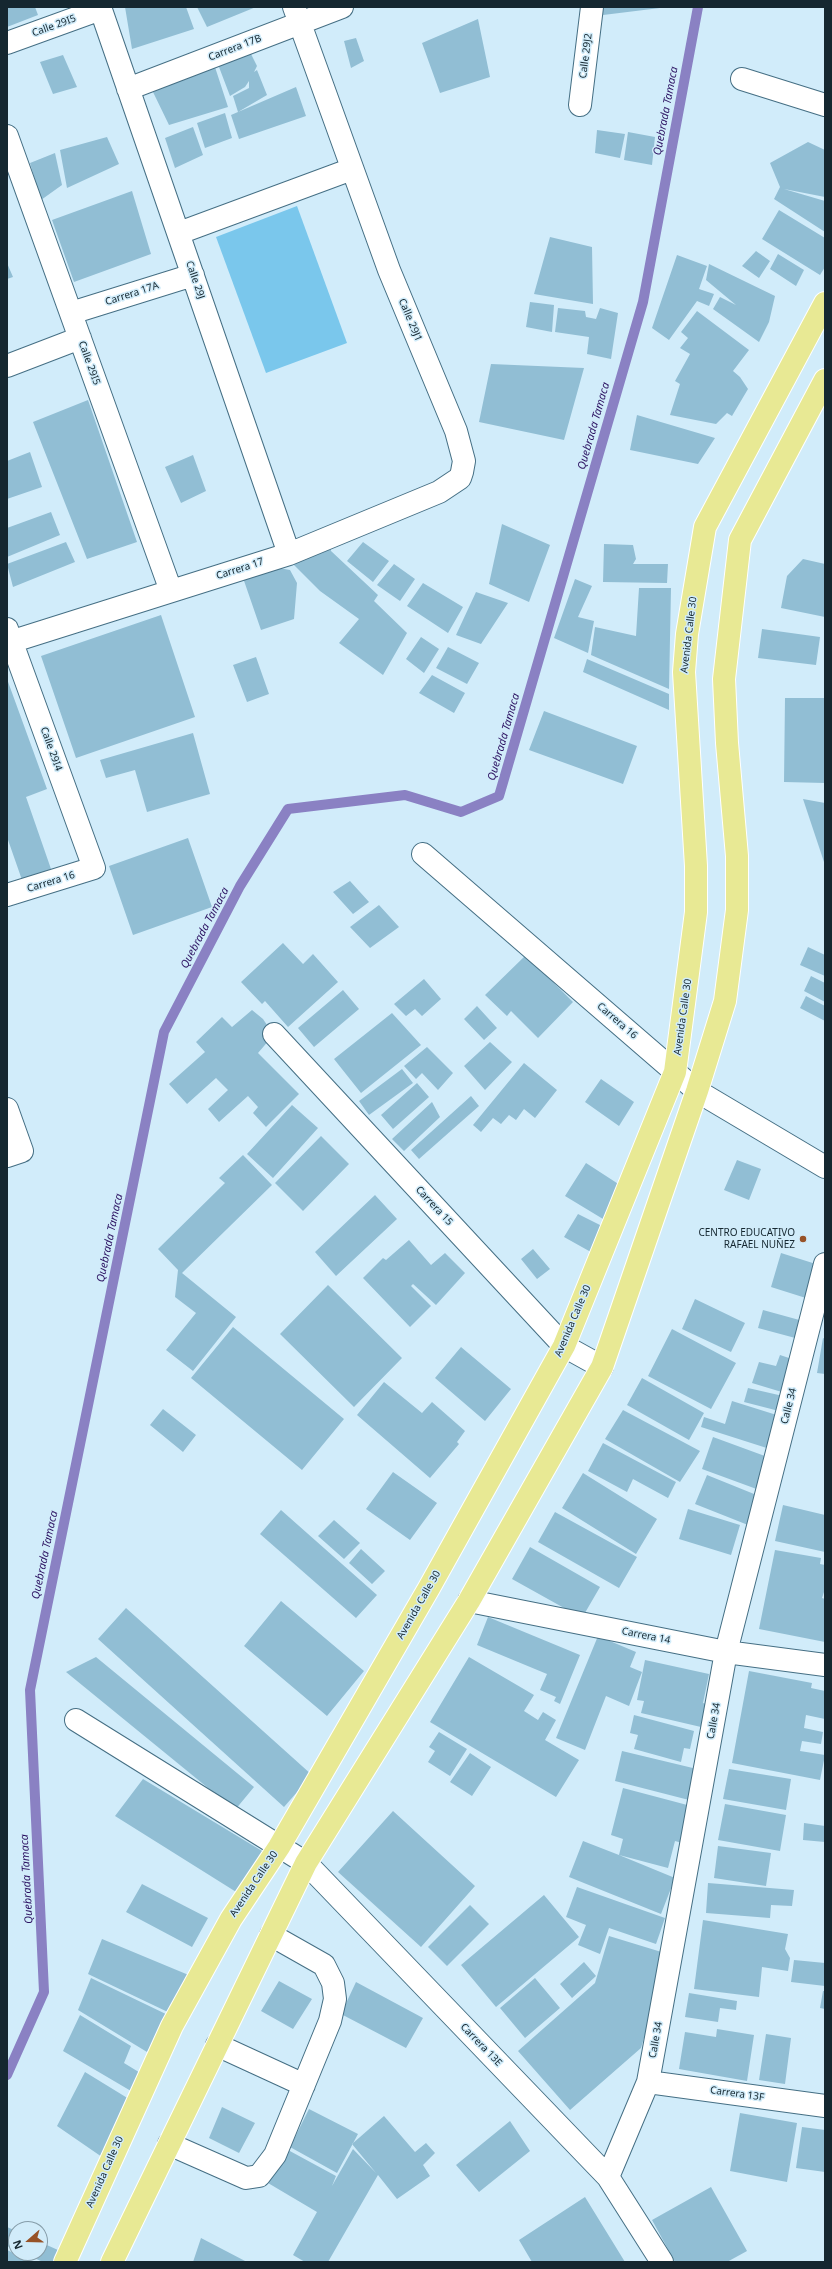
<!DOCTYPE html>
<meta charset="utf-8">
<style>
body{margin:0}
#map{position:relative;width:832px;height:2269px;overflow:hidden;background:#d1ecfa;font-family:"Noto Sans",sans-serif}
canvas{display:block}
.frame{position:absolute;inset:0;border:8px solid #152730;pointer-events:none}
.north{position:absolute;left:8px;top:2221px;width:40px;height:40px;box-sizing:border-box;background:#d1ecfa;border:1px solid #869da9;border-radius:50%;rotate:250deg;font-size:11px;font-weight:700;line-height:16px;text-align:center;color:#152730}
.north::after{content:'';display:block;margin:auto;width:14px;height:18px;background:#975227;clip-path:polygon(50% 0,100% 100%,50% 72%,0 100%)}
</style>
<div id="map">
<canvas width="832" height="2269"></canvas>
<div class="frame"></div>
<div class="north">N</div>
</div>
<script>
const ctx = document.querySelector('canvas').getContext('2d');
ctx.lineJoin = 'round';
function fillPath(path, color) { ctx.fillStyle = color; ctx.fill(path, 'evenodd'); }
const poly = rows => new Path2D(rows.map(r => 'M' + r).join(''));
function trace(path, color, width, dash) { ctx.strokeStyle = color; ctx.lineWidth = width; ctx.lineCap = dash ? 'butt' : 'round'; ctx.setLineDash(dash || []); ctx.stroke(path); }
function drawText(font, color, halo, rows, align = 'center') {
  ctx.font = font + ' "Noto Sans",sans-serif'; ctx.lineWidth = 3; ctx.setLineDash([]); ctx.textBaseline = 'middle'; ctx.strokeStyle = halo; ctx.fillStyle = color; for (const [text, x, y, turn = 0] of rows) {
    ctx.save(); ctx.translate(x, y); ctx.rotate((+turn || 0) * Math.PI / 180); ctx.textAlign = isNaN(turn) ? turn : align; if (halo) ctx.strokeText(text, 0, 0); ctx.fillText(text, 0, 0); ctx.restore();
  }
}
fillPath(poly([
 [297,206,347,343,266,373,216,237]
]), '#7ac7ec');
trace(poly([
 [7,2075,44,1992,30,1690,164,1032,240,886,288,809,405,795,461,812,499,796,643,302,698,7]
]), '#8a81c3', 10);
fillPath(poly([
 [7,7,35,7,38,15,7,27],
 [125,7,186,7,194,29,132,49],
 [197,7,256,7,207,27],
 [597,7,660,7,660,8,595,16],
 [478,19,490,77,440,93,422,43],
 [356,38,364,61,351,68,344,41],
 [247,46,257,66,254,72,257,70,267,95,238,112,233,96,249,88,249,81,245,87,230,96,219,67,221,58],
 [63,55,77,87,53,94,40,62],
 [214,64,228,107,169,125,153,92],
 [296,87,306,116,239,139,231,115],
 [225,113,232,138,205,148,197,123],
 [193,127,203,155,175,168,165,138],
 [597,130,625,134,620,158,595,153],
 [628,132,655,137,652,165,624,160],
 [107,137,119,164,67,188,60,150],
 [808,142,825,150,825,197,784,189,825,201,825,232,774,199,780,187,770,163],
 [55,153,62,185,41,200,30,163],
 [132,191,151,254,74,282,52,220],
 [779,210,825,238,825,267,820,275,762,239],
 [550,237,592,247,593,304,534,294],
 [756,251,770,261,759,278,742,266],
 [778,254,804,270,796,286,770,269],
 [677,255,707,266,699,289,714,294,709,306,697,301,669,340,652,328],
 [7,263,13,277,7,279],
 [709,264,775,296,769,322,759,342,713,309,720,297,736,305,706,280],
 [530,302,554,305,552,332,526,327],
 [558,308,585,311,586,317,596,319,600,308,618,313,611,359,587,354,589,337,555,332],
 [697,311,749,350,733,371,740,377,748,389,732,416,727,413,716,424,670,415,680,384,675,381,690,354,680,348,688,338,681,332],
 [491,364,584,368,564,440,479,422],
 [88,400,137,542,87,559,33,422],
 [637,415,715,438,698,464,630,450],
 [30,452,42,487,7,499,7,461],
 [193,455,206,491,181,503,165,467],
 [51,512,60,535,7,557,7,528],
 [502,524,550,545,529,602,489,584],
 [66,542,75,562,13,587,7,564],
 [330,542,331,551,378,595,374,601,407,633,383,675,339,643,359,619,320,591,291,562],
 [363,542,389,561,373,582,347,561],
 [604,544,633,545,636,559,633,564,668,564,667,583,603,582],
 [803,559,825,564,825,617,781,608,787,576],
 [394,564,415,579,400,601,377,585],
 [268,566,290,570,297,583,294,619,261,630,242,575],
 [575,579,592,586,578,617,594,621,588,653,554,638],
 [423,583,463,607,448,633,407,606],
 [639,588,671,588,669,689,591,655,595,627,636,636],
 [476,592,508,603,481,644,456,635],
 [161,615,195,717,76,758,41,656],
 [762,629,820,637,816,665,758,658],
 [421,637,439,649,424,673,406,659],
 [448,647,479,663,467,684,436,668],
 [256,657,269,694,247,702,233,665],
 [587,659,669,694,669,710,583,672],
 [432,675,465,693,454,713,419,693],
 [7,679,47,789,26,797,51,869,22,880,7,837],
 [785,698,825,698,825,783,784,782],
 [544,711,637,746,623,784,529,750],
 [193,733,210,794,147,812,135,770,106,778,100,760],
 [803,799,825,803,825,865],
 [188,838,212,907,133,935,109,866],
 [350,881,369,902,353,914,333,892],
 [379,905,399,927,370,948,350,927],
 [283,943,303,964,313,954,338,982,288,1027,265,1001,262,1004,241,982],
 [808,947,825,955,825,976,800,965],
 [526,955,573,1002,538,1038,511,1011,507,1016,485,995],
 [811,976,825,983,825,1002,804,991],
 [424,979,441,999,422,1016,415,1009,406,1016,394,1004],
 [343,990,359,1009,314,1047,298,1028],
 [806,996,825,1006,825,1021,800,1008],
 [477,1006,497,1028,484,1040,464,1019],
 [252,1010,263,1019,271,1031,270,1039,258,1053,299,1094,266,1127,253,1113,258,1107,248,1096,219,1122,208,1109,228,1090,216,1078,187,1104,169,1084,205,1052,196,1042,222,1017,232,1027],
 [392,1013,421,1045,361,1093,334,1059],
 [490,1042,512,1062,485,1090,464,1066],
 [427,1047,453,1073,438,1090,422,1073,416,1079,404,1066],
 [524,1063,557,1090,535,1118,524,1109,516,1120,509,1115,501,1124,493,1118,481,1132,473,1125],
 [402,1069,413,1083,369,1115,359,1101],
 [601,1079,634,1102,619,1126,585,1102],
 [417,1083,429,1097,393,1129,381,1115],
 [471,1096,479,1106,419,1159,411,1150],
 [432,1102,440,1117,404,1151,392,1139],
 [292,1105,318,1128,273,1178,247,1154],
 [321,1136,349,1164,303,1211,275,1183],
 [243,1155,272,1185,182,1273,236,1317,193,1371,166,1350,196,1313,175,1297,178,1270,158,1249,225,1183,219,1178],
 [737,1160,761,1169,749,1200,724,1190],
 [586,1163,623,1187,603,1219,565,1196],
 [375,1195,397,1219,336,1276,315,1252],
 [578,1214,610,1230,598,1256,564,1237],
 [409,1240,431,1265,445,1253,465,1273,436,1305,413,1284,411,1286,431,1306,410,1327,363,1278,383,1258,386,1260],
 [533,1249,550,1269,537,1279,521,1259],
 [781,1253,819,1265,809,1299,771,1287],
 [328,1285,402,1358,354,1407,280,1334],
 [695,1299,745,1323,731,1352,682,1329],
 [763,1310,803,1321,799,1339,758,1328],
 [233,1327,344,1419,302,1470,191,1378],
 [672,1329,736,1363,711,1409,648,1376],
 [823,1338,825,1339,825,1374,817,1373],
 [461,1347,511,1389,485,1421,435,1378],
 [780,1355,795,1360,785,1393,752,1383,759,1362,776,1366],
 [642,1378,704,1413,689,1440,627,1405],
 [384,1382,422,1413,432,1402,465,1431,457,1442,459,1444,430,1478,357,1415],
 [748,1388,783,1396,779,1411,744,1402],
 [732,1401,783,1417,773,1450,701,1427,704,1417,725,1424],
 [163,1409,196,1435,183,1452,150,1425],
 [623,1410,700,1451,680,1482,605,1439],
 [713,1437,773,1459,762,1491,702,1469],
 [603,1443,676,1482,668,1498,633,1479,627,1492,588,1471],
 [393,1472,437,1503,410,1540,366,1509],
 [583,1473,657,1519,636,1554,562,1508],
 [707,1475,759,1496,748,1525,695,1504],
 [783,1505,825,1515,825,1552,775,1541],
 [688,1509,740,1525,731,1555,679,1539],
 [281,1510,377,1595,356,1618,260,1534],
 [555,1512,637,1557,619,1588,538,1542],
 [334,1520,360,1543,344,1559,318,1536],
 [530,1547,600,1587,582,1618,512,1579],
 [361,1549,385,1571,372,1584,349,1563],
 [775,1550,821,1558,820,1564,825,1565,825,1589,822,1598,825,1599,825,1642,759,1629],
 [281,1601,364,1671,327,1716,244,1646],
 [126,1608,312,1775,284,1807,98,1639],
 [488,1617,580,1655,560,1704,554,1701,556,1697,540,1690,547,1674,477,1645],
 [598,1636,636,1652,630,1667,642,1672,629,1706,606,1696,585,1750,556,1738],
 [96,1657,254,1787,235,1810,66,1672],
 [469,1657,534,1695,524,1711,538,1720,543,1712,556,1720,545,1740,579,1760,556,1797,430,1722],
 [645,1660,709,1674,703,1703,706,1704,701,1727,641,1713,644,1701,637,1700],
 [749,1671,812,1683,811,1688,825,1691,825,1719,806,1715,804,1728,823,1732,821,1744,802,1741,800,1751,825,1755,820,1780,732,1763],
 [634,1715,694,1731,690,1749,684,1748,681,1762,634,1749,638,1735,630,1733],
 [439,1732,467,1749,450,1776,428,1762,435,1751,429,1747],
 [622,1751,697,1769,689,1800,615,1781],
 [470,1753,491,1767,472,1796,450,1782],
 [729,1769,791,1779,786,1810,723,1799],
 [143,1779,267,1854,241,1895,115,1816],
 [623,1788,691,1806,682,1843,675,1841,668,1868,619,1855,675,1878,661,1914,569,1877,583,1841,619,1855,623,1839,611,1835],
 [725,1804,786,1815,780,1851,718,1840],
 [393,1811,475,1886,421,1947,338,1872],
 [804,1823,825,1826,825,1842,803,1840],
 [718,1846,771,1853,766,1886,714,1878],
 [708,1883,794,1890,792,1906,771,1905,770,1918,706,1913],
 [142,1884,208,1918,192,1947,126,1912],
 [577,1887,665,1918,656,1944,609,1928,600,1954,578,1945,586,1925,566,1917],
 [544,1895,579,1937,496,2007,461,1965],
 [470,1905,489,1924,447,1966,428,1947],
 [703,1920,788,1934,785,1949,790,1958,788,1971,762,1967,759,1997,694,1989],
 [609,1936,668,1954,641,2048,570,2110,518,2051,595,1983],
 [102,1939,191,1976,172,2014,88,1974],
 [794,1960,825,1963,825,1986,791,1982],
 [584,1962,596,1976,572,1998,560,1984],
 [91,1978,170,2016,147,2052,78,2010],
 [535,1978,560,2008,525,2038,500,2008],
 [279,1981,312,1999,293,2029,261,2011],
 [356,1982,423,2018,406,2048,341,2014],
 [823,1991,825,1991,825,2009,820,2008],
 [689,1993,737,2001,736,2010,720,2008,718,2022,685,2017],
 [80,2015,131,2046,124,2063,142,2074,131,2091,63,2051],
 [717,2029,754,2035,747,2081,679,2069,685,2032,716,2037],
 [766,2034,791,2038,785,2084,759,2080],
 [85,2072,129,2099,102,2157,57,2126],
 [222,2107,255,2123,239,2153,209,2138],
 [309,2109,358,2134,337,2173,290,2147],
 [740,2113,797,2123,787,2182,730,2171],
 [384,2116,415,2152,426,2143,435,2153,423,2165,430,2176,397,2199,378,2175,328,2262,305,2262,293,2255,317,2212,268,2183,288,2150,336,2176,332,2186,353,2149,376,2173,352,2144],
 [510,2121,530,2151,479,2192,456,2165],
 [802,2127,825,2130,825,2172,796,2168],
 [711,2187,747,2251,727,2262,675,2262,652,2220],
 [585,2197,625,2262,532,2262,519,2240],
 [7,2227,16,2231,16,2250,7,2246],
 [201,2238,247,2262,193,2262],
 [40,2242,67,2254,63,2262,43,2262,23,2253,40,2253],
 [7,2250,33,2262,7,2262]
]), '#91bed4');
const minor = poly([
 [100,7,289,554],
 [7,43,101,9],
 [742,79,825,105],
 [128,89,342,7],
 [580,105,592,7],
 [7,136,171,591],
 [179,233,352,169],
 [71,313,193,275],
 [7,366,80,338],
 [7,629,94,868,7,895],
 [7,643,289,554,439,492,460,478,462,472,464,461,456,431,389,270,294,7],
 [423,854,697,1091,825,1167],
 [274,1034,564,1346,602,1367],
 [7,1109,22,1151,7,1156],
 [469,1601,726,1652,825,1665],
 [76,1720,306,1863,608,2177,662,2262],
 [217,2045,304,2085],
 [648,2082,825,2106],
 [169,2144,246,2178,259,2176,275,2155,330,2021,335,1999,333,1983,324,1965,271,1935],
 [608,2177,648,2082,726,1652,825,1264]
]);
const major = poly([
 [65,2262,172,2026,231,1919,279,1847,429,1588,564,1346,675,1072,696,912,696,866,684,672,687,634,705,527,825,303],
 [112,2262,306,1863,469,1601,602,1367,697,1091,725,1001,737,910,737,856,727,743,724,679,740,540,825,380]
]);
trace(minor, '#456f84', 24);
trace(major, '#fff', 24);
trace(minor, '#fff', 22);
trace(major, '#e8e994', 22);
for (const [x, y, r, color] of [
 [803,1239,4,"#975227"]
]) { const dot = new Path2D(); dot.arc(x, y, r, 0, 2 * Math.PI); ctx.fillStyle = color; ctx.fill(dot); trace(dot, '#d1ecfa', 1.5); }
drawText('10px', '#152730', '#d1ecfa', [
 ["Calle 29I5",54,26,-20],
 ["Carrera 17B",235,48,-21],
 ["Calle 29J2",586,56,-83],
 ["Calle 29J",195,280,71],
 ["Carrera 17A",132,294,-18],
 ["Calle 29J1",410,320,67],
 ["Calle 29I5",89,363,70],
 ["Carrera 17",240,569,-18],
 ["Avenida Calle 30",689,635,-83],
 ["Calle 29I4",51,749,70],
 ["Carrera 16",51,882,-17],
 ["Avenida Calle 30",683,1017,-82],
 ["Carrera 16",617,1021,41],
 ["Carrera 15",434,1206,47],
 ["Avenida Calle 30",573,1321,-67],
 ["Calle 34",789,1406,-76],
 ["Avenida Calle 30",419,1605,-60],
 ["Carrera 14",646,1636,11],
 ["Calle 34",714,1721,-80],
 ["Avenida Calle 30",254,1884,-56],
 ["Calle 34",656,2040,-80],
 ["Carrera 13E",481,2045,46],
 ["Carrera 13F",737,2094,8],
 ["Avenida Calle 30",105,2172,-66]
]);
drawText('10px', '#152730', '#d1ecfa', [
 ["CENTRO EDUCATIVO",795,1233],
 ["RAFAEL NUÑEZ",795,1245]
], 'right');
drawText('italic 11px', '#2d1463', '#d1ecfa', [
 ["Quebrada Tamaca",666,111,-79],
 ["Quebrada Tamaca",594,426,-74],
 ["Quebrada Tamaca",504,737,-74],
 ["Quebrada Tamaca",205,928,-62],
 ["Quebrada Tamaca",110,1238,-78],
 ["Quebrada Tamaca",45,1555,-78],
 ["Quebrada Tamaca",27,1879,-93]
]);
</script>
